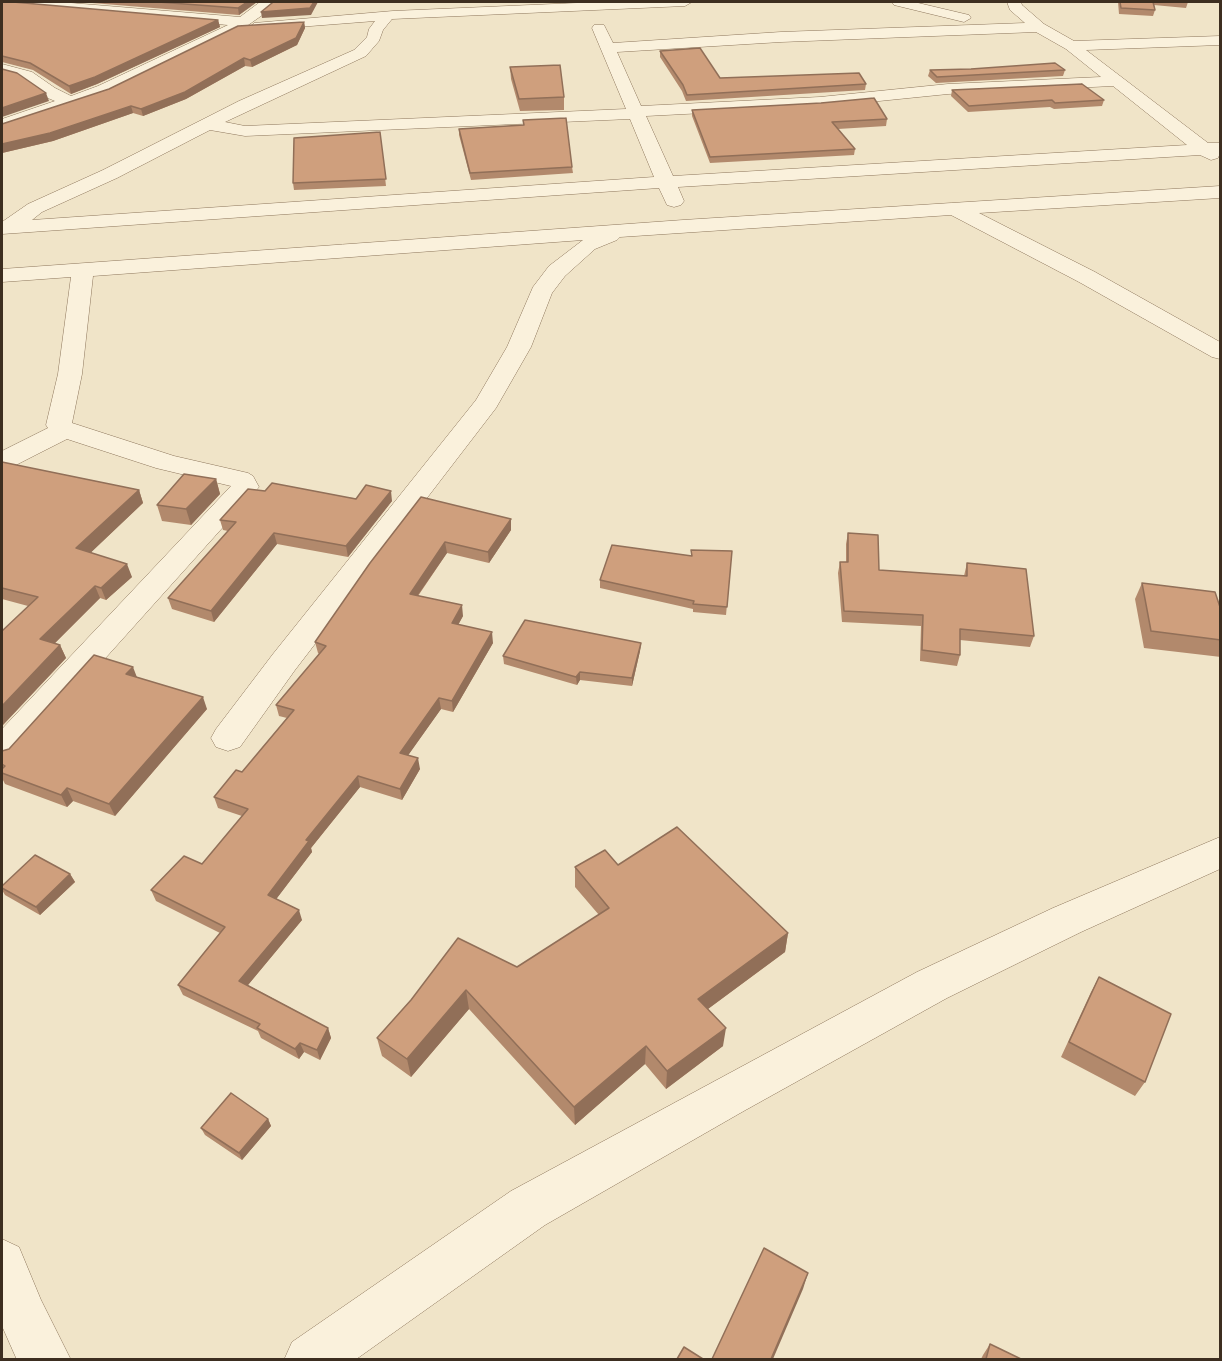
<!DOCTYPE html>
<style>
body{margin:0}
#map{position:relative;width:1222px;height:1361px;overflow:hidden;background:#f0e4c8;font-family:"Noto Serif",serif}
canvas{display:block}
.frame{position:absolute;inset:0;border:3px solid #3d2e20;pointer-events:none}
</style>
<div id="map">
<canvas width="1222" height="1361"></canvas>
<div class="frame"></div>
</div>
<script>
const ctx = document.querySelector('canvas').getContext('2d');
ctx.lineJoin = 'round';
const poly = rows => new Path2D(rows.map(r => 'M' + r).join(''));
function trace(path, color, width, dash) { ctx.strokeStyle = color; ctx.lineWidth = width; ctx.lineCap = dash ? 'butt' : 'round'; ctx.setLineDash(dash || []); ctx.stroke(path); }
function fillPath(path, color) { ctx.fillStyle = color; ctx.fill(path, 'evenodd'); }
const minor = poly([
 [9,2,59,2,240,17,260,2,274,2,271,9,241,30,110,94,2,130,2,119,55,101,43,96,20,78,2,74,2,64,32,72,55,88,71,96,98,86,228,25,16,6,9,2],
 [600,2,692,2,685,6,392,19,383,30,379,41,366,56,225,122,245,126,626,109,592,28,594,25,604,25,613,43,781,32,1025,23,1010,10,1007,2,1021,2,1022,5,1044,24,1074,41,1220,36,1220,45,1086,50,1208,143,1220,143,1220,153,1218,158,1211,160,1200,155,678,187,684,201,681,205,674,207,667,205,659,188,2,234,2,222,28,204,103,170,239,101,354,50,367,37,369,29,375,21,259,30,254,29,252,26,254,23,393,11,600,2],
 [1036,32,1066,49,1101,77,948,84,820,97,641,106,617,52,781,42,1036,32],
 [1113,86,1187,145,673,176,646,116,820,107,948,94,1113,86],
 [630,119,654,177,32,220,42,212,117,178,210,130,245,136,630,119],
 [892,2,914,2,969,15,971,18,964,22,894,5,892,2],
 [1220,186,1220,198,979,213,1095,272,1220,342,1220,359,1212,357,1079,282,951,215,620,237,617,240,595,249,565,276,552,293,531,347,496,408,295,670,240,747,228,751,216,747,211,738,216,729,273,654,476,400,507,347,533,287,549,266,583,240,93,276,82,374,72,423,174,456,248,473,253,476,259,487,14,760,2,764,2,729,231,486,156,468,67,439,12,467,2,469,2,451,48,428,46,425,58,374,71,277,2,282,2,269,683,220,1220,186],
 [1220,837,1220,869,1081,932,947,998,742,1112,545,1225,355,1360,284,1360,292,1342,511,1191,917,972,1053,908,1220,837],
 [2,1239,19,1247,41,1300,71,1360,17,1360,2,1326,2,1239]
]);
trace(minor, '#8d765c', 1);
fillPath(minor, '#faf1dc');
fillPath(poly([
 [2,2,218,20,220,27,97,84,71,94,33,70,2,62],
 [80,2,257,2,239,15],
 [1118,2,1188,2,1186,8,1154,5,1155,10,1153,16,1119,14],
 [304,22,305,28,297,45,252,67,245,66,186,99,143,116,133,113,53,141,2,153,2,124,109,89],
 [660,51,720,78,866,84,865,90,686,101,682,91,660,57],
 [510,67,564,97,564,110,520,111,511,79],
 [930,70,1065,70,1063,76,936,83,928,76],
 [952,90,1104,100,1102,106,1054,109,1050,107,968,112,951,96],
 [692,110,887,119,886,126,838,129,855,149,854,155,710,163,692,116],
 [523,120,572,167,573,173,471,180,459,135,459,129,523,125],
 [380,132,386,186,294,190,293,183],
 [2,462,139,490,143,503,90,553,132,577,106,600,100,598,55,643,60,645,66,658,2,726,28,606,2,599],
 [216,479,220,494,191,525,162,521,157,505],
 [265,491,392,501,348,557,277,544,214,622,172,609,168,598,228,531,223,530,220,520],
 [421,497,511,530,489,563,447,553,418,596,463,616,458,625,493,643,453,712,441,709,408,755,420,769,402,800,360,787,311,848,312,852,276,899,302,920,248,985,328,1028,331,1038,320,1060,304,1052,299,1059,261,1038,258,1031,183,995,178,985,220,933,156,901,151,890,202,864,242,816,218,808,214,797,242,772,287,718,279,716,276,705,319,654,318,653,315,642],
 [848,533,879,570,964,576,967,563,1034,636,1030,647,960,640,960,655,957,666,920,661,921,626,842,622,838,573,840,562,846,562,846,544],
 [691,550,732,551,726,615,693,612,693,609,600,588,600,580,691,556],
 [1142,583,1221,610,1221,657,1144,648,1135,599],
 [641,643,640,651,632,686,580,680,577,685,504,664,503,656],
 [137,677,207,709,115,816,73,801,67,807,5,784,2,778,2,751,9,749],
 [618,865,788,933,785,952,708,1009,723,1046,666,1089,645,1064,575,1125,469,1009,411,1077,382,1056,377,1038,411,1000,517,967,599,915,575,887,575,867],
 [70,874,75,882,40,915,5,895,2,890,2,886],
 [1099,977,1145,1082,1135,1096,1061,1057,1091,992],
 [268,1119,271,1126,242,1160,205,1135,201,1128],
 [990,1344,1021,1359,981,1359,983,1355]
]), '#b2896c');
fillPath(poly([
 [247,2,257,2,239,15,238,8],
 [314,2,318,2,311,15,262,18,261,12],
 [218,20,220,27,97,84,71,94,69,86],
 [304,22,305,28,297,45,252,67,250,60],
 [244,58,245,66,186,99,143,116,141,109],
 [46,93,49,101,2,117,2,108],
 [131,106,133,113,53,141,2,153,2,144],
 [216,479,220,494,191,525,186,509],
 [139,490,143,503,82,561,76,548],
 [391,491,392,501,348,557,346,546],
 [511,519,511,530,489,563,488,552],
 [274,533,277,544,214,622,211,611],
 [445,542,447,553,411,605,410,594],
 [127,564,132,577,106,600,101,588],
 [95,586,100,598,46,652,40,639],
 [462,605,463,616,453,634,452,623],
 [492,632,493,643,453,712,452,701],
 [641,643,640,651,632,686,632,678],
 [60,645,66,658,2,726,2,706],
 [133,667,138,680,126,674],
 [580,672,580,680,577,685,576,677],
 [203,697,207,709,115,816,109,804],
 [439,698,441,709,402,764,400,753],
 [418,758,420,769,402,800,400,789],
 [358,776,360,787,311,848,312,852,271,906,268,895,306,840],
 [67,788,73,801,67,807,61,795],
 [70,874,75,882,40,915,36,907],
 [299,910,302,920,243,991,239,981],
 [788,933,785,952,697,1017,698,999],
 [466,990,469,1009,411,1077,407,1059],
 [328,1028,331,1038,320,1060,317,1050],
 [726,1028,723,1046,666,1089,667,1071],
 [300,1043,304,1052,299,1059,295,1049],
 [646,1046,645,1064,575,1125,574,1107],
 [268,1119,271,1126,242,1160,239,1153],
 [808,1273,803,1289,773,1359,771,1359]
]), '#916f58');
const building = poly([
 [2,2,13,2,218,20,95,77,69,86,30,63,2,56,2,2],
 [158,2,247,2,238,8,158,2],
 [273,2,314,2,310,8,261,12,272,3,273,2],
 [1120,2,1153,2,1155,10,1121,8,1120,2],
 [304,22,296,38,250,60,244,58,185,92,141,109,131,106,50,133,2,144,2,124,109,89,238,26,304,22],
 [700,48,720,78,859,73,866,84,687,95,683,85,660,51,700,48],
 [1055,63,1065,70,937,77,930,70,971,69,1055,63],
 [560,65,564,97,519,99,510,67,560,65],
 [2,69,17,73,46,93,2,108,2,69],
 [1082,84,1104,100,1055,103,1052,100,969,106,952,90,1082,84],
 [874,98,887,119,832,122,855,149,710,157,692,110,821,103,874,98],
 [566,118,572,167,470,173,459,129,524,125,523,120,566,118],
 [380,132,386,179,293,183,294,138,380,132],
 [2,462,139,490,76,548,127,564,101,588,95,586,40,639,60,645,2,706,2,631,38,597,2,588,2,462],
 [184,474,216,479,186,509,157,505,184,474],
 [272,483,356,499,366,485,391,491,346,546,274,533,211,611,168,598,236,522,220,520,248,489,265,491,272,483],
 [421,497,511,519,488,552,445,542,410,594,462,605,452,623,492,632,452,701,439,698,400,753,418,758,400,789,358,776,306,840,309,841,268,895,299,910,239,981,328,1028,317,1050,300,1043,295,1049,257,1028,260,1024,178,985,225,927,151,890,184,856,202,864,248,809,214,797,236,770,242,772,294,710,276,705,326,646,315,642,370,563,421,497],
 [848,533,878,535,879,570,967,576,967,563,1026,569,1034,636,960,629,960,655,922,650,923,615,844,611,840,562,848,562,848,533],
 [612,545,692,556,691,550,732,551,727,607,693,604,694,601,600,580,612,545],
 [1142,583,1215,592,1221,610,1221,640,1151,631,1142,583],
 [525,620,641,643,632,678,580,672,576,677,503,656,525,620],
 [94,655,133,667,126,674,203,697,109,804,67,788,61,795,2,773,2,769,5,766,2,764,2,751,9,749,94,655],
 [677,827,788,933,698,999,726,1028,667,1071,646,1046,574,1107,466,990,407,1059,377,1038,411,1000,458,938,517,967,609,908,575,867,605,850,618,865,677,827],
 [35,855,70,874,36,907,2,888,2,886,35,855],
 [1099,977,1171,1014,1145,1082,1069,1042,1099,977],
 [231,1093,268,1119,239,1153,201,1128,231,1093],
 [764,1248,808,1273,771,1359,712,1359,764,1248],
 [990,1344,1021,1359,986,1359,990,1344],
 [684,1347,703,1359,677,1359,684,1347]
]);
fillPath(building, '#cf9f7d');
trace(building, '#916f58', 1.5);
</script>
